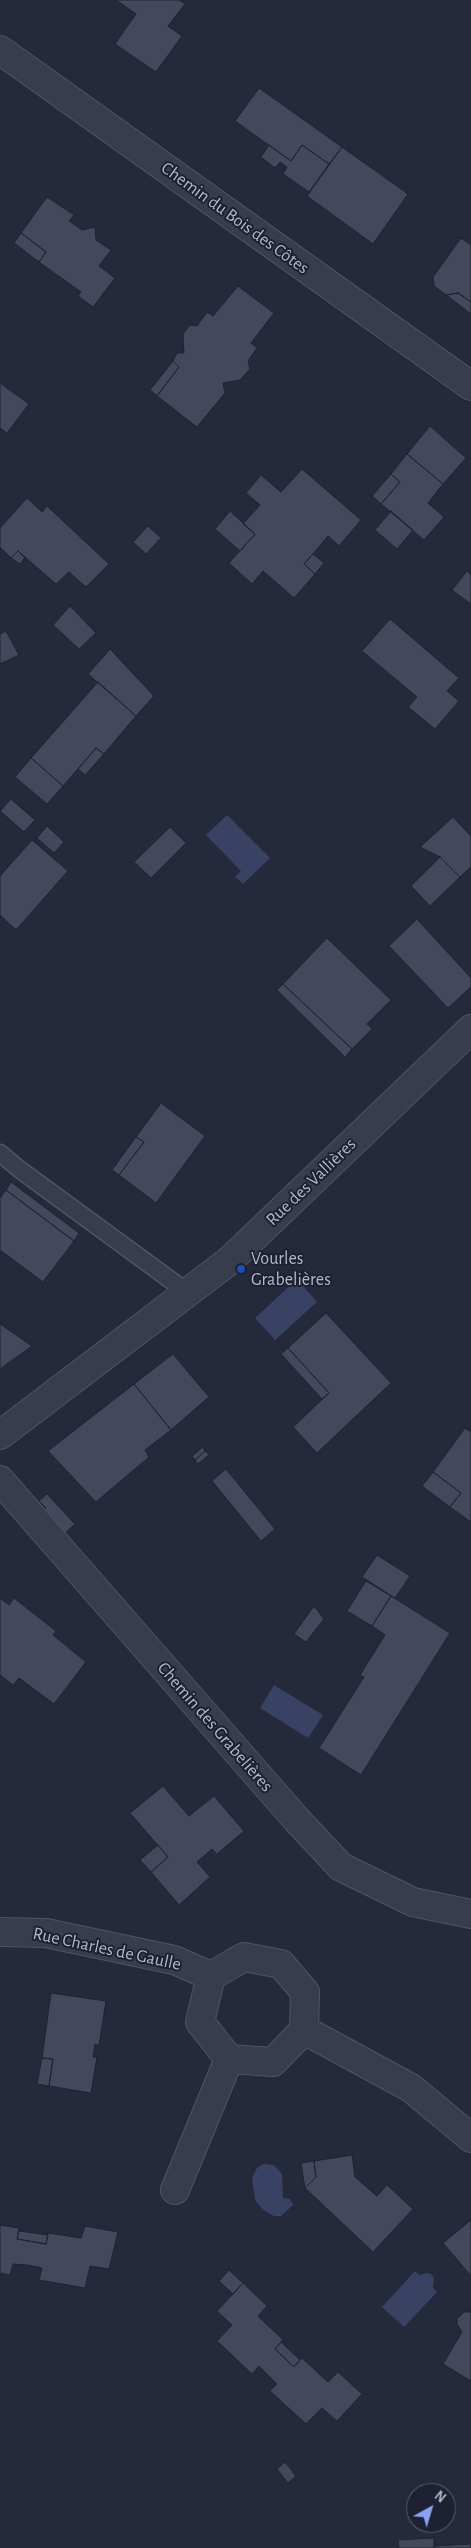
<!DOCTYPE html>
<meta charset="utf-8">
<style>
body{margin:0}
#map{position:relative;width:471px;height:2548px;overflow:hidden;background:#24293b;font-family:"Alegreya Sans",sans-serif}
canvas{display:block}
.north{position:absolute;left:406px;top:2483px;width:50px;height:50px;box-sizing:border-box;background:#1d2131;border:1px solid #595d6d;border-radius:50%;rotate:39deg;font-size:14px;font-weight:700;line-height:20px;text-align:center;color:#b3b7c7}
.north::after{content:'';display:block;margin:auto;width:18px;height:22px;background:#8c9ff3;clip-path:polygon(50% 0,100% 100%,50% 72%,0 100%)}
</style>
<div id="map">
<canvas width="471" height="2548"></canvas>
<div class="north">N</div>
</div>
<script>
const ctx = document.querySelector('canvas').getContext('2d');
ctx.lineJoin = 'round';
function fillPath(path, color) { ctx.fillStyle = color; ctx.fill(path, 'evenodd'); }
const poly = rows => new Path2D(rows.map(r => 'M' + r).join(''));
function trace(path, color, width, dash) { ctx.strokeStyle = color; ctx.lineWidth = width; ctx.lineCap = dash ? 'butt' : 'round'; ctx.setLineDash(dash || []); ctx.stroke(path); }
function drawText(font, color, halo, rows, align = 'center') {
  ctx.font = font + ' "Alegreya Sans",sans-serif'; ctx.lineWidth = 4; ctx.setLineDash([]); ctx.textBaseline = 'middle'; ctx.strokeStyle = halo; ctx.fillStyle = color; for (const [text, x, y, turn = 0] of rows) {
    ctx.save(); ctx.translate(x, y); ctx.rotate((+turn || 0) * Math.PI / 180); ctx.textAlign = isNaN(turn) ? turn : align; if (halo) ctx.strokeText(text, 0, 0); ctx.fillText(text, 0, 0); ctx.restore();
  }
}
fillPath(poly([
 [227,815,270,858,243,884,235,877,241,871,206,835],
 [297,1279,317,1302,275,1340,255,1318],
 [274,1685,323,1715,308,1738,260,1708],
 [263,2164,274,2165,282,2174,283,2198,290,2199,293,2205,281,2216,274,2216,263,2210,255,2200,252,2178,257,2168],
 [415,2271,419,2275,427,2273,431,2274,434,2278,433,2288,437,2292,404,2327,382,2307]
]), '#394262');
const building = poly([
 [116,0,179,0,185,4,168,26,182,36,156,72,115,44,136,14,116,0],
 [259,88,342,147,329,164,302,145,291,161,235,121,259,88],
 [269,145,291,161,302,145,329,164,309,192,283,174,287,167,280,162,275,168,261,157,269,145],
 [342,147,408,194,373,244,307,196,342,147],
 [47,197,74,215,69,221,82,230,95,227,96,240,111,250,99,266,115,278,93,307,78,296,81,292,39,262,46,252,21,233,47,197],
 [21,233,46,252,39,262,14,243,21,233],
 [461,238,471,245,471,302,458,293,446,295,434,286,433,277,461,238],
 [238,286,274,313,251,343,257,348,248,361,250,369,240,380,223,383,225,393,197,427,157,396,179,367,173,361,177,353,184,353,183,334,190,325,197,326,207,312,213,316,238,286],
 [458,293,471,302,471,314,446,295,458,293],
 [173,361,179,367,157,396,150,390,173,361],
 [0,383,29,404,7,433,0,428,0,383],
 [430,426,466,458,443,484,407,454,430,426],
 [407,454,443,484,428,503,444,517,424,540,381,504,400,482,391,474,407,454],
 [302,469,361,520,339,546,328,536,313,554,304,564,315,574,294,598,263,571,252,584,229,563,255,534,243,524,260,505,246,493,261,475,281,492,302,469],
 [391,474,400,482,381,504,372,496,391,474],
 [27,498,42,512,47,506,109,564,86,587,69,572,56,584,18,551,11,558,0,547,0,528,27,498],
 [230,511,255,534,240,551,215,529,230,511],
 [391,511,413,530,397,549,375,530,391,511],
 [148,526,161,538,146,554,133,542,148,526],
 [18,551,25,558,20,564,11,558,18,551],
 [313,554,324,563,315,574,304,564,313,554],
 [467,571,471,575,471,604,452,590,467,571],
 [70,606,96,633,79,649,53,625,70,606],
 [390,619,459,678,447,691,459,701,435,729,408,707,417,697,362,651,390,619],
 [6,631,19,655,0,664,0,634,6,631],
 [110,649,154,696,136,716,88,674,110,649],
 [98,682,136,716,104,754,96,748,63,786,31,758,98,682],
 [96,748,104,754,85,775,78,769,96,748],
 [31,758,63,786,47,804,15,777,31,758],
 [11,799,35,820,24,832,0,811,11,799],
 [453,817,471,836,471,867,460,877,440,857,420,847,453,817],
 [47,826,64,842,54,853,37,838,47,826],
 [170,827,186,843,151,878,134,862,170,827],
 [32,840,68,871,16,930,0,915,0,876,32,840],
 [440,857,460,877,430,906,411,886,440,857],
 [417,919,471,978,471,987,448,1008,389,946,417,919],
 [327,938,391,1000,367,1024,372,1029,352,1049,283,984,327,938],
 [283,984,352,1049,345,1057,277,990,283,984],
 [161,1103,205,1136,156,1203,119,1175,144,1142,136,1137,161,1103],
 [136,1137,144,1142,119,1175,112,1170,136,1137],
 [11,1182,79,1233,74,1241,6,1190,11,1182],
 [6,1190,74,1241,43,1282,0,1250,0,1198,6,1190],
 [326,1313,391,1383,317,1453,293,1427,329,1393,288,1348,326,1313],
 [0,1324,32,1346,0,1369,0,1324],
 [288,1348,329,1393,322,1399,281,1354,288,1348],
 [173,1354,209,1397,171,1430,134,1384,173,1354],
 [134,1384,171,1430,145,1450,149,1457,96,1502,48,1451,134,1384],
 [465,1428,471,1432,471,1522,450,1507,461,1493,433,1472,465,1428],
 [203,1447,205,1451,195,1460,192,1456,203,1447],
 [205,1451,209,1455,198,1464,195,1460,205,1451],
 [226,1469,275,1529,261,1541,212,1481,226,1469],
 [433,1472,461,1493,450,1507,422,1486,433,1472],
 [47,1494,75,1524,61,1537,40,1513,46,1508,39,1501,47,1494],
 [377,1555,410,1576,395,1598,362,1577,377,1555],
 [366,1581,391,1596,372,1626,347,1611,366,1581],
 [391,1596,450,1633,361,1775,319,1748,364,1677,360,1675,385,1635,372,1626,391,1596],
 [0,1598,9,1605,14,1598,56,1631,53,1635,86,1662,54,1704,19,1678,13,1685,0,1675,0,1598],
 [314,1606,324,1619,306,1642,294,1634,314,1606],
 [163,1786,189,1816,214,1796,244,1831,217,1854,212,1849,197,1862,210,1877,179,1905,151,1872,168,1857,130,1813,163,1786],
 [158,1845,168,1857,151,1872,140,1860,158,1845],
 [51,1993,106,2001,99,2045,95,2044,93,2057,97,2057,91,2093,49,2086,53,2059,42,2058,51,1993],
 [42,2058,53,2059,49,2086,37,2084,42,2058],
 [352,2155,355,2177,377,2196,387,2185,413,2209,373,2252,305,2188,316,2177,314,2161,352,2155],
 [314,2161,316,2177,305,2188,301,2163,314,2161],
 [471,2220,471,2276,443,2243,471,2220],
 [0,2225,19,2228,17,2239,46,2244,48,2233,81,2238,85,2226,118,2232,109,2269,90,2266,85,2288,39,2280,42,2268,27,2265,13,2264,10,2275,0,2273,0,2225],
 [19,2231,48,2235,46,2244,17,2239,19,2231],
 [229,2270,243,2283,233,2294,219,2281,229,2270],
 [243,2283,267,2306,258,2316,283,2340,275,2349,294,2367,302,2358,328,2382,338,2372,362,2394,337,2421,322,2408,306,2424,270,2391,277,2384,259,2366,252,2374,217,2341,232,2325,217,2311,243,2283],
 [464,2312,471,2312,471,2381,443,2364,462,2332,457,2324,457,2319,464,2312],
 [281,2342,300,2360,294,2367,275,2349,281,2342],
 [285,2462,296,2476,288,2483,277,2469,285,2462],
 [434,2538,434,2548,399,2548,398,2540,434,2538],
 [471,2544,471,2548,434,2548,435,2546,471,2544]
]);
fillPath(building, '#43485d');
trace(building, '#1f2333', 1);
const service = poly([
 [0,1153,19,1169,187,1292]
]);
const minor = poly([
 [0,50,471,386],
 [0,1435,229,1261,471,1029],
 [0,1480,297,1820,341,1867,413,1902,471,1914],
 [0,1932,46,1933,174,1960,211,1976],
 [244,1957,281,1964,305,1992,304,2030,273,2062,229,2059,200,2022,211,1976,244,1957],
 [304,2030,411,2088,471,2138],
 [175,2190,229,2059]
]);
trace(service, '#505464', 19);
trace(minor, '#505464', 30);
trace(service, '#383c4c', 16);
trace(minor, '#383c4c', 28);
for (const [x, y, r, color] of [
 [241,1269,5,"#1a4fb4"]
]) { const dot = new Path2D(); dot.arc(x, y, r, 0, 2 * Math.PI); ctx.fillStyle = color; ctx.fill(dot); trace(dot, '#1d2131', 2); }
drawText('18px', '#b3b7c7', '#1d2131', [
 ["Chemin du Bois des Côtes",235,218,36],
 ["Rue des Vallières",311,1182,-44],
 ["Chemin des Grabelières",215,1727,49],
 ["Rue Charles de Gaulle",107,1949,12]
]);
drawText('18px', '#b3b7c7', '#1d2131', [
 ["Vourles",251,1259],
 ["Grabelières",251,1280]
], 'left');
</script>
